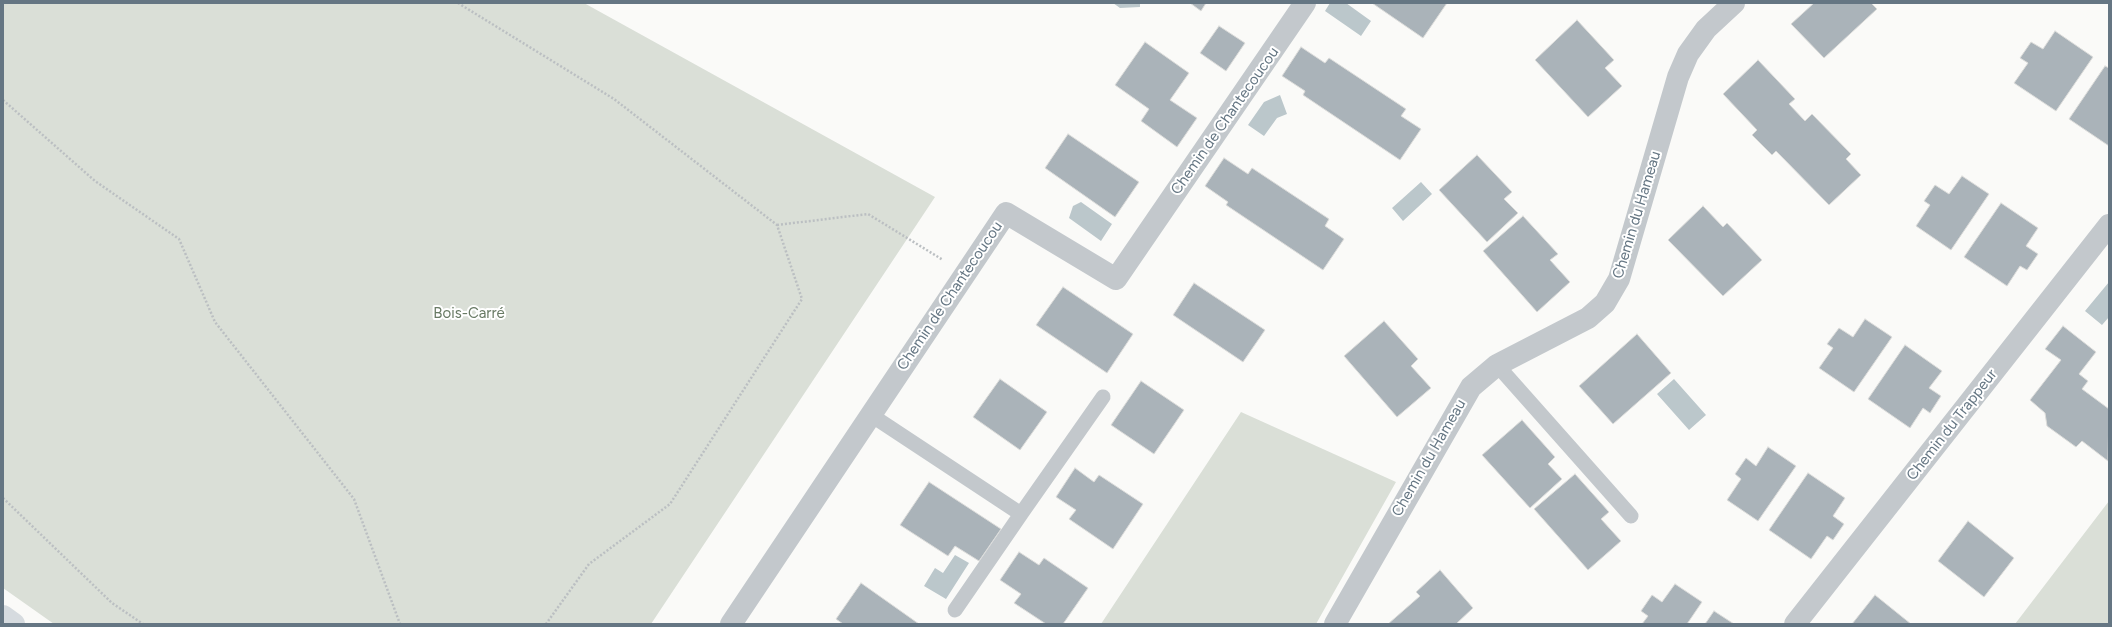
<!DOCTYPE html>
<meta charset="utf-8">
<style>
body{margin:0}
#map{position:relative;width:2112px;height:627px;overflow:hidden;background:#fafaf8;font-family:Figtree,sans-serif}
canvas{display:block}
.frame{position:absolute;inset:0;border:4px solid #657683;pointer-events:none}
</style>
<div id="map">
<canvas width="2112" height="627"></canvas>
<div class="frame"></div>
</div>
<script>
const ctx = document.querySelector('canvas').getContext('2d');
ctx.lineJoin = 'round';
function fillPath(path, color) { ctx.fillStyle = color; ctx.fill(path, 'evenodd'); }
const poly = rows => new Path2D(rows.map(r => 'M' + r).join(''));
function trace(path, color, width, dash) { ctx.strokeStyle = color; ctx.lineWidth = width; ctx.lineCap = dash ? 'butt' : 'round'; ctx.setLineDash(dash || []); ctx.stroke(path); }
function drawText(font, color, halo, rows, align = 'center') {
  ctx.font = font + ' Figtree,sans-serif'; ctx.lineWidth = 4; ctx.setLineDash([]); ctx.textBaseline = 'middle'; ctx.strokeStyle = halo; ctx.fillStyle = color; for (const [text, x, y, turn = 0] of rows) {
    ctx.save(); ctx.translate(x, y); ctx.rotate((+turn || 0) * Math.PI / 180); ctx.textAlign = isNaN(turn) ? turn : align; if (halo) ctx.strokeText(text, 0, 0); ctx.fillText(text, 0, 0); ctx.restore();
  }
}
fillPath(poly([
 [3,3,584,3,935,197,651,624,54,624,3,588],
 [1241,412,1396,482,1316,624,1101,624],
 [2109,501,2109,624,2015,624]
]), '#dadfd7');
fillPath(poly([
 [1113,3,1140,3,1140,7,1120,8],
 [1330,3,1346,3,1371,21,1361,36,1325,11],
 [1280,95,1287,114,1277,118,1264,136,1248,125,1264,102],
 [1421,182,1432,194,1403,221,1392,208],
 [1081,202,1112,224,1101,241,1069,218,1073,206],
 [2109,282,2109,317,2102,325,2085,311],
 [1674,379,1706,415,1689,430,1657,394],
 [955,555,969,563,946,599,924,586,935,568,943,573]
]), '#bbc7cb');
const building = poly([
 [1190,3,1206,3,1201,11,1190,3],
 [1372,3,1447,3,1423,38,1372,3],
 [1814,3,1871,3,1877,9,1824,58,1791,24,1814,3],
 [1577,20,1614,60,1605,68,1622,86,1588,117,1535,60,1577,20],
 [1219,26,1245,43,1226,71,1200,53,1219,26],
 [2055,31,2093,57,2056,111,2014,83,2028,63,2020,58,2031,42,2043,49,2055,31],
 [1145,42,1189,73,1170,100,1197,118,1177,147,1141,121,1149,109,1115,85,1145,42],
 [1301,47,1325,63,1329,58,1406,109,1401,116,1421,129,1400,160,1303,95,1305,91,1282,76,1301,47],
 [1758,60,1795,99,1789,104,1805,121,1812,114,1851,154,1846,159,1861,175,1829,205,1776,151,1772,155,1752,135,1757,130,1723,94,1758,60],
 [2105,66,2109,68,2109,146,2069,119,2105,66],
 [1068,134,1139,182,1115,217,1045,168,1068,134],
 [1477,155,1512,192,1504,199,1518,213,1487,242,1439,190,1477,155],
 [1224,158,1248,174,1252,168,1329,219,1325,226,1344,239,1323,270,1226,205,1228,202,1205,186,1224,158],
 [1962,176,1989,194,1951,250,1916,226,1930,205,1924,201,1935,185,1949,194,1962,176],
 [2001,203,2038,228,2026,246,2038,254,2027,270,2020,266,2007,286,1964,257,2001,203],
 [1703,206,1723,227,1727,223,1762,260,1723,296,1668,240,1703,206],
 [1523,216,1558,254,1550,260,1570,282,1537,312,1483,251,1523,216],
 [1194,283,1265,330,1243,362,1173,315,1194,283],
 [1063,287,1133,334,1107,373,1036,325,1063,287],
 [1865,319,1892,337,1854,392,1819,368,1833,348,1827,344,1839,328,1853,337,1865,319],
 [1384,321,1418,359,1411,366,1431,388,1397,417,1344,356,1384,321],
 [2063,326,2096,352,2079,374,2088,381,2082,389,2109,409,2108,461,2082,441,2076,447,2047,426,2045,413,2030,400,2061,360,2045,349,2063,326],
 [1637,334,1671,373,1613,424,1579,386,1637,334],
 [1905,345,1942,371,1929,388,1941,396,1930,413,1923,408,1910,428,1868,399,1905,345],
 [1000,379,1047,412,1020,450,973,417,1000,379],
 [1141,381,1184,410,1154,454,1111,425,1141,381],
 [1522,420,1555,457,1548,464,1562,479,1530,508,1482,455,1522,420],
 [1768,447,1796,466,1758,521,1727,500,1741,479,1735,474,1746,458,1756,466,1768,447],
 [1075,468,1094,482,1099,475,1143,504,1113,549,1069,519,1076,510,1056,497,1075,468],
 [1808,473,1845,498,1833,516,1844,524,1833,540,1827,536,1811,559,1769,530,1808,473],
 [1575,474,1609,512,1601,519,1621,541,1588,570,1534,509,1575,474],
 [929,482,1001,529,979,561,955,546,948,556,900,525,929,482],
 [1968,521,2014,558,1984,597,1938,561,1968,521],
 [1019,552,1039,565,1044,558,1088,588,1063,624,1046,624,1014,603,1021,594,1000,580,1019,552],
 [1440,570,1473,608,1456,624,1388,624,1420,596,1416,592,1440,570],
 [861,583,919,624,843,624,836,619,861,583],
 [1675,584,1702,602,1687,624,1642,624,1648,616,1641,611,1652,595,1662,602,1675,584],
 [1875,595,1911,624,1852,624,1875,595],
 [1714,611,1734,624,1705,624,1714,611]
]);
fillPath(building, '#aab3b9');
trace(building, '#dcdcda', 1);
trace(poly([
 [458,3,614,99,777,225,802,299,670,504,589,564,546,624],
 [3,100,95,181,179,239,215,322,354,499,400,624],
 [777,225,868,214,943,260],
 [3,498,112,603,143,624]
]), '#bbbfc2', 2.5, [2, 2]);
trace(poly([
 [1497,365,1631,516],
 [871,415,1021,514,955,610],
 [1021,514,1103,397]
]), '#c3c8cc', 15);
trace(poly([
 [731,624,1006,213,1116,279,1305,3],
 [1335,624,1471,387,1497,365,1588,318,1605,303,1619,279,1678,77,1688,54,1706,29,1734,3],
 [1795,624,2109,225]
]), '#c3c8cc', 22);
trace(poly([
 [3,616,14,624]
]), '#d6dbdf', 22);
drawText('15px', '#657683', '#fff', [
 ["Chemin de Chantecoucou",1225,121,-55],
 ["Chemin du Hameau",1637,215,-73],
 ["Chemin de Chantecoucou",950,296,-56],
 ["Chemin du Trappeur",1952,425,-52],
 ["Chemin du Hameau",1429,458,-60]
]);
drawText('15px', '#687a64', '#fff', [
 ["Bois-Carré",469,314]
]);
</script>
